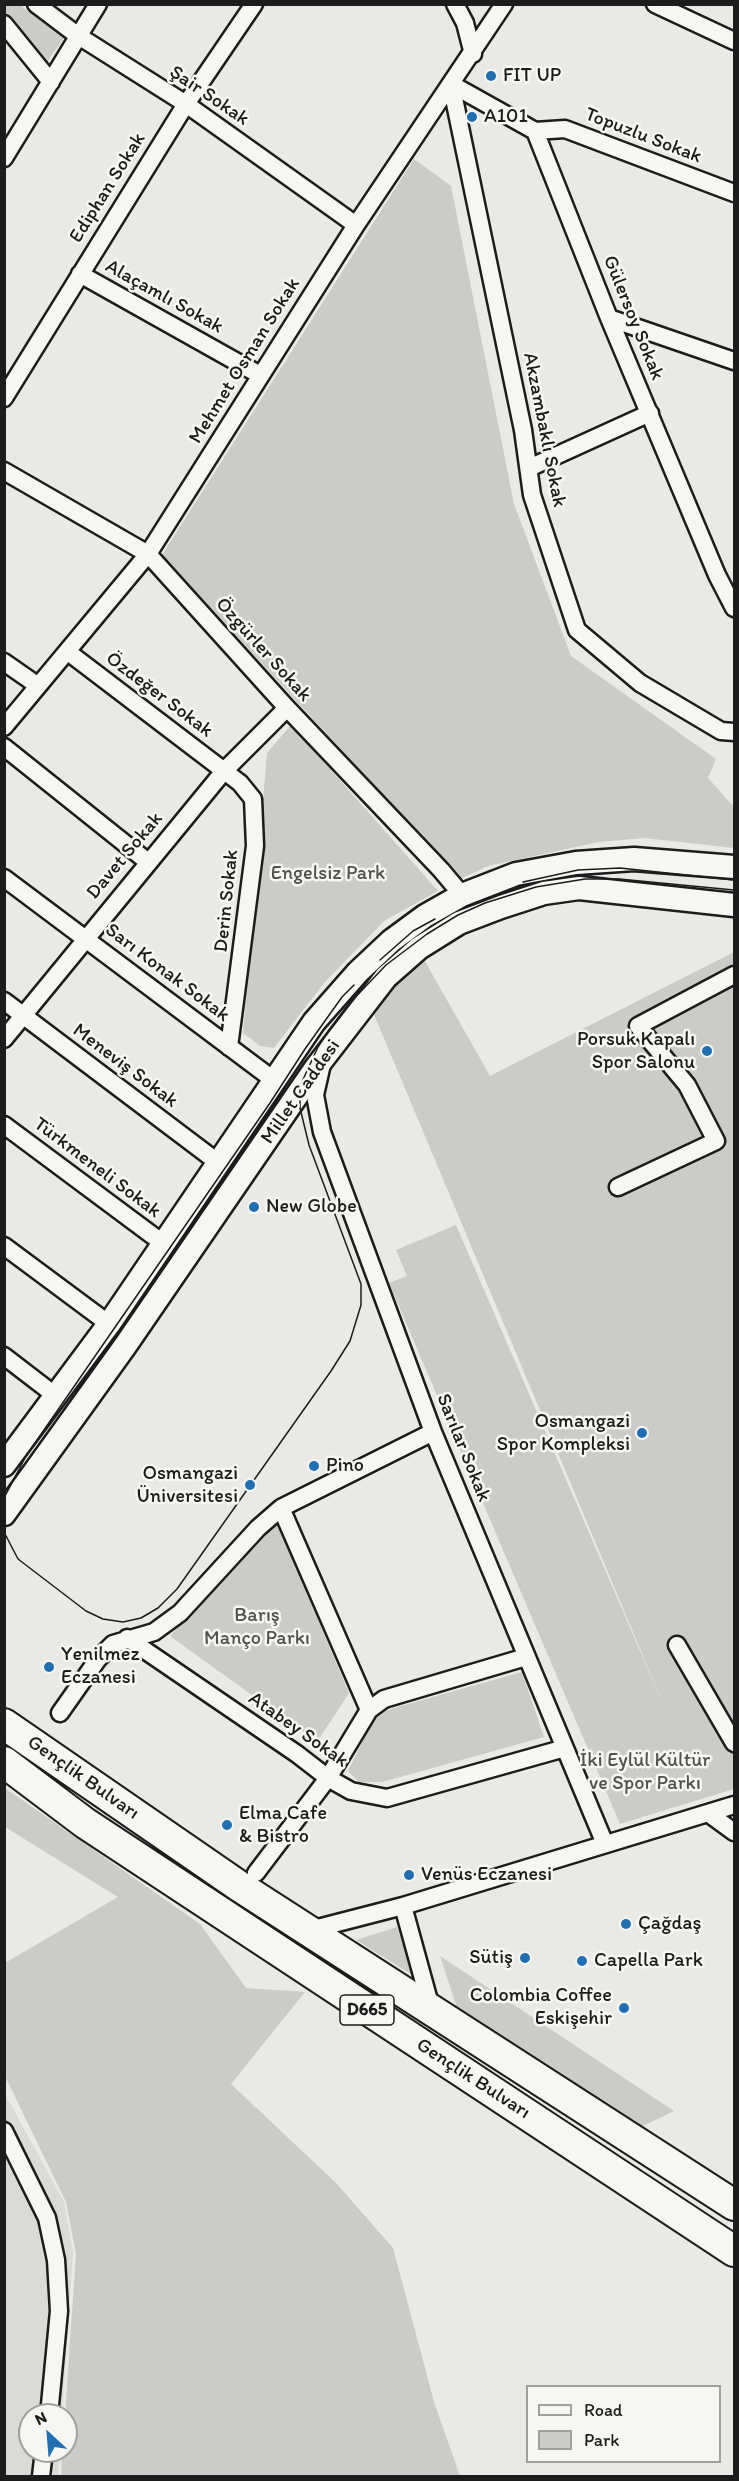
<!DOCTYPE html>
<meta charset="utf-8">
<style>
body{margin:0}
#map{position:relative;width:739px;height:2481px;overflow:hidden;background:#e9e9e5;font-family:Itim,sans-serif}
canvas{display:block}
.frame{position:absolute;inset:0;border:6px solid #1c1c1c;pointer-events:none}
.legend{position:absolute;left:526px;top:2385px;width:195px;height:78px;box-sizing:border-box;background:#f6f6f2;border:2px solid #9f9f9c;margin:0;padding:8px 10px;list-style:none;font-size:18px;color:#1c1c1c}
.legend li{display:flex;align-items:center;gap:12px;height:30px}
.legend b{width:30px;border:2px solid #9f9f9c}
.north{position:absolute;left:18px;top:2403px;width:60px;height:60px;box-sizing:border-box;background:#f6f6f2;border:2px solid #9f9f9c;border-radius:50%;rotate:334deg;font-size:16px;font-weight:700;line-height:24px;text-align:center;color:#1c1c1c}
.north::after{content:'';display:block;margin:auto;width:21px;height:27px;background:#1f6fb2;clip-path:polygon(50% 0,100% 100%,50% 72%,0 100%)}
</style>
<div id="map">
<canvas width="739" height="2481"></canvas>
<div class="frame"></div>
<ul class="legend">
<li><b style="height:8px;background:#f6f6f2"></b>Road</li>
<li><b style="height:16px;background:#cbcbc7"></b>Park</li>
</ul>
<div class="north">N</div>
</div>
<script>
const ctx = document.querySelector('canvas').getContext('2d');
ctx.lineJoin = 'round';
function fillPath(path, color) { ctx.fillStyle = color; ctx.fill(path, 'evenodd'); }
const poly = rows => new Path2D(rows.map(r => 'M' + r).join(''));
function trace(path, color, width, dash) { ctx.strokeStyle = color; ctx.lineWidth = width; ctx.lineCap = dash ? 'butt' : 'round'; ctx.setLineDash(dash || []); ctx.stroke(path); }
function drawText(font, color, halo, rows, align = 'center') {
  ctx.font = font + ' Itim,sans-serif'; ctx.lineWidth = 5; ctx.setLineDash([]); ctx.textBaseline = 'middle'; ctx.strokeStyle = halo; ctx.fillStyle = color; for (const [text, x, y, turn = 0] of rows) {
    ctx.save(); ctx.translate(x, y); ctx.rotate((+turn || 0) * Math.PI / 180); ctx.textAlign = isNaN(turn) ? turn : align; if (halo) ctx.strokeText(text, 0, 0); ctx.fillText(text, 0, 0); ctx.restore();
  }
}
fillPath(poly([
 [4,2092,64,2202,73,2253,62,2415,30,2415,30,2451,60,2451,58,2476,5,2476]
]), '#dadad6');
fillPath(poly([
 [4,5,20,5,64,38,47,62,5,12],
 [414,159,451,186,514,504,571,656,716,759,708,778,734,807,734,848,644,838,599,842,488,866,460,879,162,555],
 [291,725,438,891,384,921,324,983,274,1048,260,1046,243,1033,267,753],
 [734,952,734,1789,620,1824,389,1283,407,1276,396,1250,456,1225,667,1713,370,1005,422,956,490,1076],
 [276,1521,349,1693,317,1742,170,1636],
 [522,1672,544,1737,382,1782,359,1782,348,1771,373,1720,390,1709],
 [5,1788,200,1924,246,1988,305,1992,231,2084,336,2183,393,2248,434,2402,460,2476,61,2476,62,2451,66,2451,65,2415,76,2254,66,2202,5,2076,5,1963,118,1897,5,1827],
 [397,1927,414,1976,356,1940],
 [440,1956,674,2111,639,2128,457,2008]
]), '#cbcbc7');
const street = poly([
 [36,4,77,35,186,104,356,225],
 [455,4,465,23,473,54],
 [655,4,734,41],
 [4,24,51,82],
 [451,84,523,430,532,495,577,630,640,683,721,731,734,732],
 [451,84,535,131,609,318,717,575,734,608],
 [535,131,565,129,734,193],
 [4,158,98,4],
 [80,274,260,375],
 [609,318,734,361],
 [4,398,186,104,254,4],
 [529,468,650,413],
 [4,471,148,554,287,708,441,870,462,895],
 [68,652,240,783,253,799,255,846,229,1047],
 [4,662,37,685],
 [4,727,148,554,356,225,504,4],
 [4,747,148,862],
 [4,878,275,1081],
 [4,1001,220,1164],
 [4,1039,224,771,287,708],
 [322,1064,315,1095,322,1132,433,1432,605,1844],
 [4,1125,164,1244],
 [618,1187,716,1141,687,1085,638,1026,734,975],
 [4,1246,109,1324],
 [4,1356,56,1396],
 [281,1508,433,1432],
 [127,1638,297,1754,328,1778,351,1791,387,1798,565,1748],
 [677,1645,734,1743],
 [60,1713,98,1659,113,1644,154,1632,180,1613,258,1528,281,1508,369,1710],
 [708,1813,734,1832],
 [256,1873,328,1778,369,1710,384,1699,526,1657],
 [403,1906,431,2008],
 [310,1930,403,1906,734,1805],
 [4,2131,47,2218,56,2260,59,2311,49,2415],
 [41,2476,44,2451]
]);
const secondary = poly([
 [4,1465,109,1324,314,1022,358,972,391,941,425,916,462,895,516,874,576,863,634,859,734,867],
 [4,1514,125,1346,315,1069,386,977,419,948,459,923,501,907,544,893,579,888,734,905]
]);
const highway = poly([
 [4,1724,239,1886,734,2205],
 [4,1762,85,1823,734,2251]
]);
trace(street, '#1c1c1c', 21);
trace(secondary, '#1c1c1c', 27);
trace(highway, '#1c1c1c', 34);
trace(street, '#f6f6f2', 16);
trace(secondary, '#f6f6f2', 22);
trace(highway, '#f6f6f2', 30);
trace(poly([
 [523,882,578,870,620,868,734,880],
 [380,960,413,931,435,919],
 [4,1498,26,1456,270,1103,305,1049,342,997,354,985],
 [4,1532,18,1559,86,1611,103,1619,123,1622,141,1618,158,1608,177,1589,331,1371,350,1341,361,1305,361,1284,309,1145,300,1108,300,1086,318,1047,329,1030,347,1006,386,965,427,934,458,915,485,903,536,887,585,879,619,879,734,890]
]), '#1c1c1c', 1.5);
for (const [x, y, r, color] of [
 [491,76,6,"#1f6fb2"],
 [472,117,6,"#1f6fb2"],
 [707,1051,6,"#1f6fb2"],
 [254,1207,6,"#1f6fb2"],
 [642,1433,6,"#1f6fb2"],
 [314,1466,6,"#1f6fb2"],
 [250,1485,6,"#1f6fb2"],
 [49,1667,6,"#1f6fb2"],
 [227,1825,6,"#1f6fb2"],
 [409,1875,6,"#1f6fb2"],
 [626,1924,6,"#1f6fb2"],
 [525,1958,6,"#1f6fb2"],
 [582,1961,6,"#1f6fb2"],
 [624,2008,6,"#1f6fb2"]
]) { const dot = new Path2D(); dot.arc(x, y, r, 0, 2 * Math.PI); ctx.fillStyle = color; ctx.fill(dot); trace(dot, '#f6f6f2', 2); }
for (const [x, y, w] of [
 [367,2010,54]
]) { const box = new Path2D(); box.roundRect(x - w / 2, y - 15, w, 30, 4.5); ctx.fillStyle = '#f6f6f2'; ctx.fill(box); trace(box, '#1c1c1c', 1.5); }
drawText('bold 18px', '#1c1c1c', null, [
 ["D665",367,2010]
]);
drawText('20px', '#1c1c1c', '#f6f6f2', [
 ["FIT UP",503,76],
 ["A101",484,117],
 ["Porsuk Kapalı",695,1040,"right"],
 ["Spor Salonu",695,1063,"right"],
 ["New Globe",266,1207],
 ["Osmangazi",630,1422,"right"],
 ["Spor Kompleksi",630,1445,"right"],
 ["Pino",326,1466],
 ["Osmangazi",238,1474,"right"],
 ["Üniversitesi",238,1497,"right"],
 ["Yenilmez",61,1655],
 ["Eczanesi",61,1678],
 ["Elma Cafe",239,1814],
 ["& Bistro",239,1837],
 ["Venüs Eczanesi",421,1875],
 ["Çağdaş",638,1924],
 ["Sütiş",513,1958,"right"],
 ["Capella Park",594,1961],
 ["Colombia Coffee",612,1996,"right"],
 ["Eskişehir",612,2019,"right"]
], 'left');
drawText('20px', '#1c1c1c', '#f6f6f2', [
 ["Şair Sokak",209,96,34],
 ["Topuzlu Sokak",643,136,21],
 ["Ediphan Sokak",108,188,-58],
 ["Alaçamlı Sokak",164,297,29],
 ["Gülersoy Sokak",633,318,68],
 ["Mehmet Osman Sokak",245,361,-58],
 ["Akzambaklı Sokak",544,430,79],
 ["Özgürler Sokak",263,650,48],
 ["Özdeğer Sokak",159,695,37],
 ["Davet Sokak",125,856,-50],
 ["Derin Sokak",227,901,-84],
 ["Sarı Konak Sokak",167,973,37],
 ["Meneviş Sokak",125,1066,37],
 ["Millet Caddesi",301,1092,-55],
 ["Türkmeneli Sokak",97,1168,37],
 ["Sarılar Sokak",463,1448,68],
 ["Atabey Sokak",298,1730,35],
 ["Gençlik Bulvarı",83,1778,35],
 ["Gençlik Bulvarı",473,2079,33]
]);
drawText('20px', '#51514f', '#f6f6f2', [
 ["Engelsiz Park",328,874],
 ["Barış",257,1616],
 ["Manço Parkı",257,1639],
 ["İki Eylül Kültür",645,1761],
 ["ve Spor Parkı",645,1784]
]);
</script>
